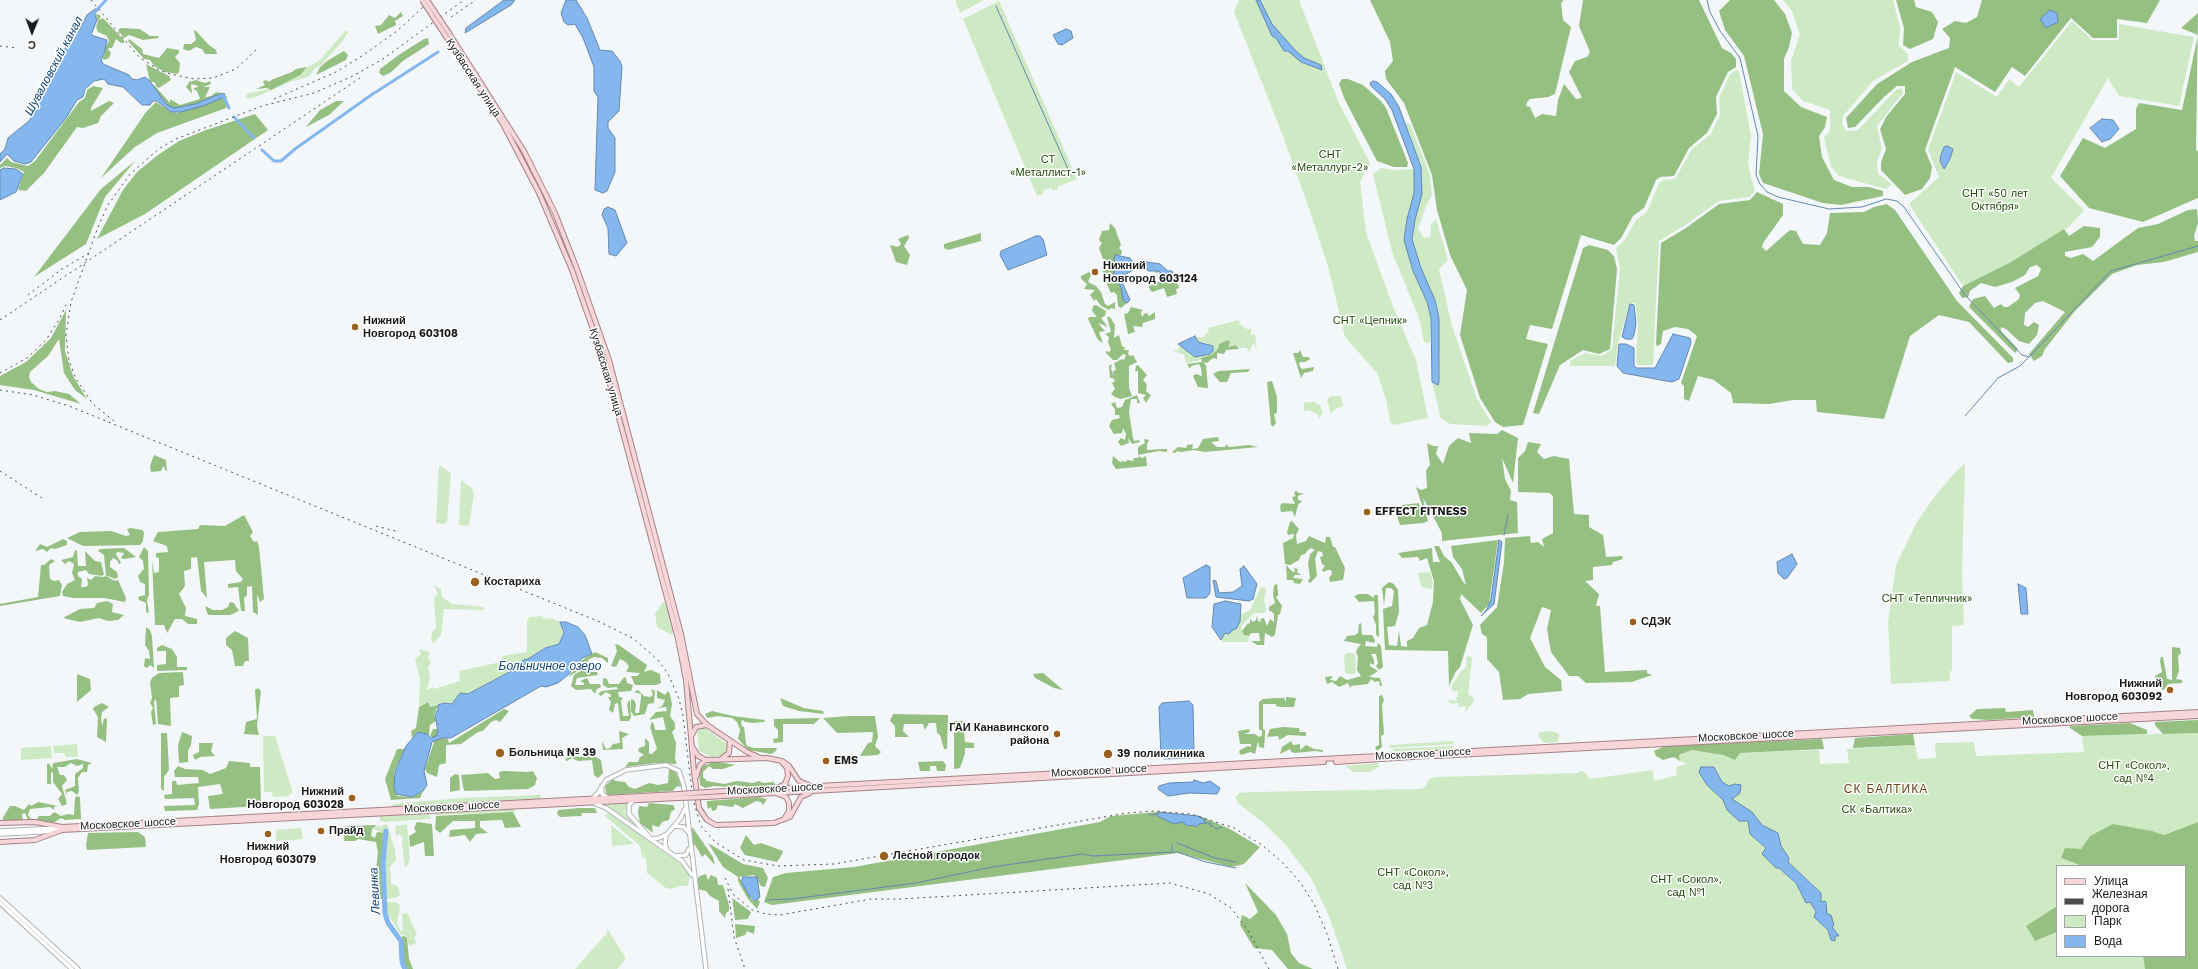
<!DOCTYPE html>
<meta charset="utf-8">
<style>
body{margin:0}
#map{position:relative;width:2198px;height:969px;overflow:hidden;background:#f4f7f9;font-family:"Work Sans",sans-serif}
canvas{display:block}
.legend{position:absolute;left:2056px;top:865px;width:130px;height:92px;box-sizing:border-box;background:#fff;border:1px solid #a3a3a3;margin:0;padding:5px 7px;list-style:none;font-size:12px;color:#18191a}
.legend li{display:flex;align-items:center;gap:8px;height:20px}
.legend b{width:20px;border:1px solid #a3a3a3}
.north{position:absolute;left:12px;top:12px;width:40px;height:40px;-webkit-text-stroke:3px #fff;paint-order:stroke;rotate:181deg;font-size:11px;font-weight:700;line-height:16px;text-align:center;color:#18191a}
.north::after{content:'';display:block;margin:auto;width:14px;height:18px;background:#18191a;clip-path:polygon(50% 0,100% 100%,50% 72%,0 100%)}
</style>
<div id="map">
<canvas width="2198" height="969"></canvas>
<ul class="legend">
<li><b style="height:5px;background:#f6d6d9"></b>Улица</li>
<li><b style="height:5px;background:#4c4d4e"></b>Железная дорога</li>
<li><b style="height:11px;background:#ceeac4"></b>Парк</li>
<li><b style="height:11px;background:#85b7ef"></b>Вода</li>
</ul>
<div class="north">С</div>
</div>
<script>
const ctx = document.querySelector('canvas').getContext('2d');
ctx.lineJoin = 'round';
function fillPath(path, color) { ctx.fillStyle = color; ctx.fill(path, 'evenodd'); }
const poly = rows => new Path2D(rows.map(r => 'M' + r).join(''));
function trace(path, color, width, dash) { ctx.strokeStyle = color; ctx.lineWidth = width; ctx.lineCap = dash ? 'butt' : 'round'; ctx.setLineDash(dash || []); ctx.stroke(path); }
function drawText(font, color, halo, rows, align = 'center') {
  ctx.font = font + ' "Work Sans",sans-serif'; ctx.lineWidth = 3; ctx.setLineDash([]); ctx.textBaseline = 'middle'; ctx.strokeStyle = halo; ctx.fillStyle = color; for (const [text, x, y, turn = 0] of rows) {
    ctx.save(); ctx.translate(x, y); ctx.rotate((+turn || 0) * Math.PI / 180); ctx.textAlign = isNaN(turn) ? turn : align; if (halo) ctx.strokeText(text, 0, 0); ctx.fillText(text, 0, 0); ctx.restore();
  }
}
fillPath(poly([
 [955,0,984,0,960,13],
 [1239,0,1299,0,1338,101,1370,163,1360,182,1366,232,1392,304,1416,360,1428,418,1394,425,1390,422,1386,399,1377,373,1345,337,1329,270,1312,217,1283,136,1234,12],
 [1783,0,1893,0,1900,27,1899,46,1908,54,1908,61,1873,81,1843,116,1842,124,1846,131,1858,130,1896,90,1902,88,1903,93,1877,126,1882,149,1877,162,1878,174,1892,184,1886,189,1839,176,1831,167,1824,137,1830,131,1830,110,1803,101,1792,89,1791,60,1800,35,1792,11],
 [999,1,1077,179,1057,187,1058,189,1053,191,1052,188,1044,190,1043,194,1037,196,963,19],
 [2072,21,2092,40,2119,40,2119,24,2194,37,2179,106,2119,96,2108,78,2051,178,2084,210,2070,226,2011,262,1963,286,1909,204,1939,177,1928,150,1956,72,1997,97,2009,79,2019,87],
 [346,30,348,32,342,42,321,65,314,69,310,76,290,82,253,98,247,98,246,96,248,93,271,89,320,60],
 [1736,70,1739,71,1751,136,1748,162,1750,174,1755,190,1750,197,1719,201,1684,226,1659,241,1653,365,1638,365,1636,362,1638,324,1635,303,1630,303,1618,344,1615,366,1570,366,1570,361,1585,353,1602,356,1612,349,1620,269,1616,248,1625,240,1636,220,1647,212,1659,183,1663,180,1675,179,1692,149,1711,134,1720,115,1719,98,1730,74],
 [1407,123,1410,124,1430,175,1432,195,1426,206,1418,229,1424,238,1430,237,1431,224,1436,219,1448,260,1439,269,1452,326,1477,399,1491,422,1486,426,1450,424,1441,418,1438,407,1432,382,1437,385,1439,382,1439,318,1435,300,1421,268,1412,239,1421,167,1404,125],
 [1381,168,1394,170,1414,169,1414,193,1407,219,1413,271,1427,302,1431,318,1430,342,1427,343,1424,342,1419,318,1392,252,1373,174],
 [1239,320,1240,324,1247,329,1252,329,1251,335,1255,334,1257,351,1254,343,1248,352,1247,348,1239,348,1236,345,1228,347,1228,340,1219,344,1218,349,1211,355,1197,361,1186,363,1184,355,1173,351,1178,350,1180,346,1191,354,1207,343,1198,342,1196,337,1203,337,1209,332,1208,328],
 [1331,396,1341,396,1343,406,1335,409,1331,414,1327,399],
 [1307,402,1316,402,1315,403,1320,405,1323,413,1319,418,1318,415,1309,410,1304,411,1304,403],
 [1965,464,1962,574,1964,625,1952,626,1952,671,1950,671,1950,681,1891,684,1888,622,1896,565,1917,522,1935,496,1958,469],
 [439,465,451,473,447,522,444,524,436,523],
 [461,480,472,488,474,494,469,526,459,525],
 [1430,572,1433,582,1432,589,1421,587,1418,573],
 [434,585,441,589,442,597,452,604,483,607,484,610,444,609,441,635,434,643,431,640,432,632,436,628,434,598,438,594],
 [1261,587,1266,588,1264,600,1266,610,1264,613,1254,613,1242,625,1242,631,1244,635,1249,636,1248,642,1223,642,1221,640,1225,633,1237,626,1240,622,1239,615,1250,610],
 [663,602,667,604,674,631,672,635,657,627,655,614],
 [542,616,543,619,551,618,560,622,563,633,559,644,545,647,528,659,523,660,517,668,468,694,460,693,452,704,444,702,430,707,428,702,419,706,420,680,415,659,421,654,419,649,430,652,428,657,431,662,428,668,430,678,427,690,433,687,434,689,460,681,459,671,501,662,502,656,527,652,527,620,530,617],
 [1347,653,1353,653,1355,655,1356,671,1354,674,1347,674,1345,671,1344,656],
 [1467,656,1471,657,1472,659,1468,694,1473,697,1474,701,1465,712,1466,706,1457,707,1459,705,1457,703,1453,704,1447,701,1452,700,1457,701,1456,697,1459,697,1457,695,1459,692,1453,691,1451,687,1461,671,1466,667],
 [704,727,727,744,728,748,724,755,711,757,699,751,697,731],
 [1552,731,1559,734,1558,742,1544,743,1538,736,1539,732],
 [2198,733,2198,822,2164,835,2152,831,2090,836,2081,849,2061,858,2082,866,2057,866,2057,906,2026,926,2035,941,2057,932,2057,956,2143,956,2145,969,1347,969,1329,916,1311,878,1284,843,1265,824,1239,804,1235,798,1239,793,1252,792,1421,789,1425,787,1429,779,1435,777,1578,773,1582,770,1590,779,1653,770,1654,781,1677,775,1676,767,1687,764,1680,761,1679,755,1692,750,1723,755,1735,760,1740,753,1819,750,1820,764,1849,763,1847,749,1915,745,1918,759,1936,758,1935,743,1974,742,1976,756,2084,752,2082,736],
 [1714,767,1722,782,1729,786,1735,784,1732,799,1752,812,1762,825,1778,833,1781,846,1789,858,1788,862,1821,893,1821,902,1832,927,1839,936,1834,936,1831,940,1828,930,1819,920,1810,902,1799,891,1796,883,1779,868,1766,848,1750,834,1748,821,1739,821,1727,810,1723,800,1707,785],
 [263,736,275,736,293,793,289,794,289,796,273,797,272,792,264,792],
 [1453,741,1454,744,1391,748,1389,745],
 [77,744,78,757,66,757,64,753,54,753,53,746],
 [51,746,52,758,21,760,21,748],
 [1453,746,1451,750,1396,753,1392,749],
 [1378,763,1379,767,1370,772,1354,772,1345,766],
 [538,794,541,796,541,799,393,807,393,804,462,798,537,795],
 [628,803,625,812,627,816,643,832,607,806,608,804],
 [514,808,515,812,435,815,436,812],
 [429,813,431,819,384,822,380,821,380,816],
 [607,813,612,814,682,865,690,875,688,886,679,886,672,889,666,888,647,873,646,859,642,857,640,846,605,816],
 [387,824,395,850,396,860,390,867,391,884,398,886,400,895,398,897,389,899,386,899,384,862,387,834,373,829,379,825,381,828,382,825],
 [407,824,410,859,407,866,405,867,402,843,403,838,399,834,396,836,395,826],
 [611,825,634,844,612,846],
 [301,828,303,839,276,841,276,830],
 [386,902,395,902,400,905,397,924,401,931,403,931,402,914,407,913,417,934,414,938,417,943,409,946,407,936,401,935,387,913],
 [607,928,626,959,617,969,575,969,607,933]
]), '#ceeac4');
fillPath(poly([
 [1363,0,1564,0,1561,3,1563,20,1571,27,1555,94,1548,97,1530,99,1527,102,1526,106,1530,107,1535,118,1542,114,1556,116,1558,100,1564,84,1576,99,1582,98,1569,72,1575,61,1587,57,1590,52,1579,26,1583,0,1699,0,1722,48,1731,53,1736,59,1736,67,1728,72,1716,97,1717,114,1707,133,1689,148,1674,176,1660,177,1656,180,1644,208,1633,216,1621,238,1614,245,1581,235,1552,329,1530,325,1526,339,1548,344,1523,425,1503,427,1495,422,1480,398,1460,335,1467,290,1450,255,1437,210,1432,175,1404,103,1386,79,1385,71,1393,61,1390,42,1370,0],
 [1730,0,1774,0,1785,14,1792,33,1789,47,1784,59,1784,91,1801,107,1827,117,1825,127,1819,136,1822,157,1834,180,1852,187,1869,187,1883,191,1883,196,1841,205,1823,203,1763,183,1759,174,1763,134,1744,56,1725,30,1719,11],
 [1896,0,1914,0,1916,7,1932,12,1938,22,1933,39,1910,49,1903,45,1904,28],
 [1982,0,2160,0,2147,23,2117,19,2117,38,2093,38,2071,18,2025,76,2012,67,1995,92,1955,67,1925,150,1932,167,1930,178,1922,189,1905,195,1881,170,1881,162,1886,149,1880,129,1886,117,1905,94,1905,86,1897,86,1884,97,1855,127,1848,128,1846,118,1877,84,1912,62,1949,48,1950,38,1942,29,1955,21,1966,23,1977,17],
 [401,12,403,16,395,21,396,25,378,34,375,26,381,25,389,15,395,18],
 [2198,13,2196,150,2198,151,2198,198,2143,222,2089,208,2060,176,2083,138,2105,148,2136,129,2136,109,2139,103,2182,110,2198,35,2181,28],
 [98,14,101,16,99,20,103,18,124,40,124,43,121,43,116,39,112,48,109,48,108,50,111,52,109,58,104,60,102,58,105,54,105,48,109,41,107,36,98,32,96,27,98,21,96,15],
 [121,28,140,29,150,36,158,36,159,38,143,40,129,35,124,38,118,30],
 [195,30,209,45,216,50,217,54,205,54,202,49,196,47,189,51,183,49,184,44,191,44,196,40,194,31],
 [428,38,429,44,403,61,390,73,383,76,379,73,380,69,400,54,424,39],
 [129,39,142,49,143,54,159,58,167,48,179,50,179,53,175,57,180,63,179,72,177,74,165,72,154,66,150,60,144,59,128,41],
 [344,51,348,55,346,60,316,75,320,67,327,61],
 [146,64,169,76,171,80,159,88,157,87,154,82,150,82],
 [307,67,300,75,271,90,267,88,256,89,265,85,263,82,265,80,270,82,271,80,292,72,296,69],
 [1342,79,1348,79,1363,85,1381,101,1386,108,1408,163,1407,167,1394,167,1377,161,1345,100,1339,84],
 [196,80,205,83,210,81,211,83,209,85,203,87,210,87,205,97,211,96,216,92,224,94,227,97,226,108,157,133,135,147,101,178,146,112,156,102,171,112,179,113,179,111,170,108,154,90,154,85,170,103,170,99,180,105,200,99,197,91,193,89,199,86,191,84,192,94,186,87,189,82],
 [93,86,103,88,91,108,91,111,109,101,114,103,101,116,98,123,83,128,77,127,44,173,26,191,18,190,24,172,16,168,5,166,0,168,0,165,7,158,11,162,28,166,35,161,79,102,85,98,87,90],
 [336,101,344,101,329,115,306,127,320,110],
 [255,114,268,130,145,214,97,239,123,190,137,172,158,155,179,141,206,130],
 [135,161,105,197,86,244,34,277,101,189],
 [1757,192,1783,204,1783,215,1763,243,1762,247,1766,251,1790,230,1796,231,1803,244,1820,245,1827,233,1830,213,1864,212,1874,207,1887,204,1895,210,1957,301,2013,358,2013,362,2008,363,1969,322,1939,315,1910,336,1884,419,1817,412,1816,400,1793,400,1769,404,1733,403,1731,393,1714,380,1698,376,1689,401,1684,399,1684,386,1681,383,1697,336,1688,329,1675,327,1663,331,1661,344,1657,346,1656,344,1661,243,1686,228,1719,204,1750,200],
 [2197,209,2198,223,2194,236,2195,241,2198,241,2198,252,2164,262,2137,265,2112,274,2075,311,2045,349,2042,356,2034,361,2029,354,2065,312,2043,301,2035,303,2025,313,2024,325,2028,327,2034,322,2039,325,2037,335,2029,344,2019,341,2006,329,2001,327,2001,331,2018,349,2015,353,1969,307,1973,299,1985,296,1994,308,2001,304,2004,307,2008,307,2019,299,2020,295,2015,288,2038,276,2041,269,2037,265,2030,267,2025,275,2012,282,1995,287,1981,283,1970,291,1968,297,1962,298,1959,293,1963,286,2011,262,2064,229,2069,236,2084,226,2100,228,2100,237,2092,247,2065,252,2065,256,2071,258,2083,254,2093,261,2138,228,2158,224,2188,210],
 [1110,223,1115,228,1121,245,1119,248,1122,251,1121,255,1115,255,1114,259,1117,262,1123,300,1127,303,1121,308,1118,306,1117,295,1114,292,1111,293,1104,278,1106,276,1104,276,1102,267,1106,268,1104,266,1105,259,1103,259,1099,248,1102,243,1099,240,1102,231,1109,230],
 [981,233,981,241,948,250,944,248,944,244],
 [908,235,909,238,904,246,910,255,907,265,896,262,890,245,898,247,901,244,898,239],
 [1589,245,1608,250,1614,256,1617,269,1610,349,1599,354,1583,350,1560,365,1539,414,1533,413,1583,248],
 [1154,271,1161,271,1166,279,1175,279,1174,275,1179,274,1180,278,1175,278,1179,288,1176,289,1177,294,1167,297,1164,288,1152,292,1150,290,1148,283,1153,285,1162,280,1159,272,1156,273],
 [1089,272,1091,275,1088,282,1096,286,1101,292,1105,304,1108,306,1115,302,1115,309,1111,308,1109,310,1101,306,1096,299,1094,301,1090,295,1095,290,1084,289,1087,284,1081,279,1081,276],
 [1096,305,1106,311,1105,316,1101,318,1108,327,1098,323,1105,331,1099,332,1103,343,1098,340,1088,319,1089,317,1097,317,1092,311,1093,306],
 [1131,307,1143,310,1141,312,1142,317,1145,313,1147,313,1149,316,1155,312,1155,319,1143,323,1142,327,1133,326,1135,332,1128,334,1124,314,1128,313],
 [66,310,65,351,73,376,87,399,75,390,64,373,59,339,48,356,30,372,29,377,31,382,39,389,47,392,55,391,69,394,81,404,34,390,0,385,0,376,26,362,51,338],
 [1107,317,1110,317,1115,325,1114,338,1119,335,1122,346,1125,348,1124,350,1129,350,1128,354,1130,356,1133,355,1137,362,1129,366,1129,388,1132,396,1121,399,1115,397,1111,394,1115,389,1112,383,1115,381,1113,378,1110,378,1109,366,1112,364,1111,369,1114,376,1113,371,1116,370,1114,363,1122,359,1124,360,1126,355,1123,354,1117,360,1113,360,1106,353,1106,351,1109,352,1111,350,1108,342,1109,337,1105,334,1111,332],
 [1228,340,1230,343,1228,347,1236,345,1239,349,1226,350,1224,354,1217,353,1217,359,1213,358,1207,363,1203,362,1206,365,1208,388,1198,387,1193,376,1196,374,1202,376,1201,368,1199,364,1191,366,1190,369,1187,364,1202,362,1201,358,1211,355,1218,349,1219,344],
 [1300,350,1303,357,1309,357,1310,359,1305,362,1301,362,1299,363,1300,367,1302,369,1314,367,1313,371,1304,373,1301,378,1293,353,1298,353],
 [1138,365,1147,375,1143,380,1147,384,1146,391,1151,395,1146,403,1143,398,1146,395,1138,393,1138,371,1135,371,1136,366],
 [1250,369,1248,372,1231,373,1227,382,1220,382,1213,374,1218,371],
 [1272,381,1277,397,1277,413,1274,414,1276,423,1273,427,1271,425,1267,382],
 [1137,395,1140,403,1137,403,1137,399,1131,399,1129,412,1133,438,1134,441,1139,440,1140,442,1132,444,1128,438,1129,443,1121,446,1118,442,1121,438,1125,440,1126,434,1123,428,1122,433,1114,434,1109,426,1112,420,1120,418,1119,415,1115,415,1115,409,1111,404,1115,402,1117,408,1122,407,1125,400],
 [1502,430,1518,438,1513,483,1502,458,1505,479,1511,491,1510,500,1517,502,1518,533,1442,541,1442,533,1423,498,1428,521,1423,523,1400,525,1397,516,1402,510,1402,505,1419,503,1420,508,1422,505,1416,487,1421,490,1427,488,1426,470,1430,465,1427,443,1433,446,1438,446,1436,454,1443,464,1449,446,1458,438,1471,443,1469,433,1497,434],
 [1218,437,1219,441,1211,442,1217,447,1225,447,1226,444,1229,447,1249,445,1258,447,1205,452,1194,450,1181,452,1177,451,1175,453,1172,452,1178,447,1186,448,1187,445,1193,444,1192,449,1198,448,1203,439],
 [1144,439,1149,440,1147,444,1147,450,1162,449,1167,449,1167,452,1159,451,1138,455,1138,447,1145,443],
 [1528,442,1541,444,1537,452,1544,459,1554,456,1569,459,1574,514,1589,515,1589,527,1603,535,1606,557,1622,556,1623,559,1613,562,1612,565,1593,567,1593,580,1585,581,1599,594,1596,606,1600,606,1605,672,1647,670,1647,673,1652,675,1632,682,1586,683,1578,676,1569,676,1551,652,1547,629,1551,610,1542,607,1530,638,1545,667,1561,680,1562,691,1528,694,1520,699,1503,700,1499,672,1487,659,1487,637,1482,634,1480,625,1497,607,1504,563,1505,538,1530,536,1531,543,1538,542,1544,547,1542,539,1553,533,1553,497,1550,493,1518,492,1518,458,1525,451],
 [154,455,166,460,167,472,163,466,161,471,151,472,150,466],
 [1113,456,1120,462,1123,461,1126,462,1127,460,1134,461,1133,458,1138,458,1139,456,1142,458,1146,456,1147,466,1116,469,1112,463],
 [1296,490,1298,493,1304,493,1298,496,1298,500,1302,501,1298,505,1295,517,1292,511,1281,512,1280,506,1282,503,1295,504,1292,497,1296,496,1294,494],
 [244,515,253,532,250,536,254,542,257,541,259,547,264,599,260,602,257,594,258,615,253,612,252,586,247,587,247,595,244,598,245,611,241,611,238,587,228,588,228,584,241,582,243,579,236,571,235,560,204,562,207,598,201,591,197,557,191,558,191,569,184,571,185,586,179,594,186,608,185,616,197,619,197,624,188,624,182,619,175,619,167,633,164,625,155,625,152,560,154,573,159,572,159,558,156,557,156,553,168,552,167,546,153,541,158,532,198,529,200,525,225,526],
 [1292,521,1299,529,1296,535,1297,544,1306,541,1309,536,1325,543,1326,537,1330,537,1333,547,1335,547,1345,568,1343,580,1330,582,1329,578,1332,574,1331,570,1328,570,1323,572,1322,570,1325,566,1322,564,1320,557,1323,556,1322,552,1318,551,1315,559,1317,576,1310,583,1308,582,1310,577,1308,564,1310,554,1315,550,1311,548,1307,551,1305,554,1301,555,1299,560,1290,565,1285,564,1283,543,1293,538,1294,534,1288,535,1287,532,1290,522],
 [131,528,142,530,144,532,143,541,140,545,83,546,67,538,80,532,111,531,126,536,130,535,127,529],
 [63,539,67,541,67,545,55,549,51,548,47,552,43,549,35,551,40,544,47,547],
 [1498,540,1489,604,1481,613,1461,594,1460,599,1473,625,1460,667,1455,673,1449,686,1448,651,1385,650,1383,609,1392,606,1394,591,1391,588,1386,588,1384,605,1382,588,1389,582,1394,584,1398,590,1399,612,1395,626,1387,627,1389,645,1397,646,1399,631,1401,646,1407,647,1407,641,1413,638,1419,628,1427,625,1433,602,1434,581,1427,558,1420,561,1418,557,1402,558,1398,553,1432,548,1433,562,1440,562,1434,546,1439,546,1444,556,1452,563,1463,582,1466,585,1462,569,1453,557,1451,546],
 [144,547,148,551,149,595,147,600,149,613,146,612,146,603,139,600,138,597,145,595,145,584,140,582,138,576,144,569,143,561,139,557],
 [100,549,124,548,136,557,124,559,121,558,124,553,117,552,116,554,121,563,119,564,117,560,113,558,110,562,110,567,117,572,118,577,115,579,108,576,106,576,115,581,118,580,126,598,125,602,104,598,73,598,63,596,62,592,67,584,75,580,72,573,74,564,69,561,65,564,61,560,73,557,75,550,77,551,78,566,86,566,85,551,95,561,101,562,104,574,102,576,89,574,86,570,78,572,78,576,82,579,81,587,86,587,88,585,87,578,91,580,95,576,103,577,106,576,104,555,98,551],
 [51,559,55,561,49,565,50,579,54,581,59,580,62,585,60,596,0,606,0,604,38,597,41,565,44,565],
 [1286,565,1293,572,1295,572,1294,568,1298,569,1297,572,1301,575,1295,575,1293,578,1303,579,1300,584,1294,583,1293,580,1287,580],
 [1277,584,1278,592,1278,596,1276,597,1282,606,1280,614,1278,615,1275,635,1272,637,1265,633,1264,645,1257,645,1251,641,1260,641,1259,633,1251,633,1249,636,1244,635,1242,631,1248,623,1250,624,1250,619,1253,622,1256,620,1257,615,1258,621,1261,622,1260,619,1264,618,1267,626,1270,619,1274,622,1274,614,1271,611,1269,611,1269,607,1275,603,1273,595,1274,585],
 [1359,594,1368,594,1374,598,1374,595,1378,595,1379,637,1376,635,1376,625,1373,617,1375,613,1374,601,1359,602,1354,596],
 [107,601,113,604,112,612,124,615,118,620,108,621,99,618,80,622,63,618,80,609,94,608,97,603],
 [230,602,234,603,239,611,230,615,208,615,205,606,213,610,222,610,228,607],
 [1361,623,1362,635,1372,635,1375,640,1374,643,1366,641,1365,646,1377,647,1378,643,1381,646,1383,667,1379,670,1376,666,1378,663,1376,654,1371,654,1374,660,1374,665,1370,663,1370,666,1378,671,1369,677,1380,678,1382,686,1380,686,1379,681,1375,682,1371,679,1368,684,1351,686,1351,689,1348,683,1339,687,1332,682,1327,684,1325,677,1333,676,1330,680,1336,681,1340,676,1347,680,1361,676,1357,670,1358,656,1356,653,1357,649,1361,644,1344,641,1347,636,1356,635,1357,633,1358,634,1359,624],
 [146,627,150,630,152,636,154,668,150,665,147,668,144,666,145,658,150,659,149,651,145,645],
 [235,631,248,638,249,661,245,661,243,666,235,666,232,650,226,645,226,638],
 [615,644,619,645,647,665,644,672,651,670,660,674,661,683,656,685,635,685,631,676,637,676,640,673,626,672,629,667,626,662,620,659,616,667,611,666,617,651],
 [162,645,172,649,177,657,177,667,187,667,187,670,157,671,157,665,166,664,166,651,157,651,157,648],
 [2172,647,2180,648,2181,653,2178,656,2179,671,2176,679,2182,680,2182,683,2168,684,2164,690,2161,689,2162,682,2156,680,2155,676,2162,672,2160,661,2161,657,2163,657,2167,679,2172,680],
 [595,652,608,658,608,663,602,658,594,657,588,660,588,665,568,677,582,660],
 [587,666,592,672,597,672,598,675,577,678,575,685,584,685,584,683,580,681,587,678,590,684,600,684,601,687,597,689,595,694,591,689,576,690,571,686,574,675],
 [183,672,184,685,179,686,179,697,170,698,171,726,158,724,156,699,154,702,156,724,153,725,151,712,153,708,150,703,152,698,150,682,152,678,159,673],
 [1043,673,1056,684,1063,690,1054,688,1035,678,1033,674],
 [77,674,90,679,91,690,77,702],
 [624,677,626,678,627,683,633,685,631,691,618,692,619,697,623,698,621,701,623,716,629,716,627,705,629,700,630,701,631,717,629,721,620,721,618,703,615,704,613,713,609,710,611,702,608,697,611,697,611,695,606,692,601,696,598,694,602,691,618,689,617,687,608,688,603,685,603,678,607,679,609,684,619,684],
 [258,688,261,691,257,726,259,735,244,734,246,722,257,719,255,690],
 [651,689,655,691,654,703,648,704,645,714,634,716,631,711,631,699,634,700,636,704,635,713,639,713,641,697,641,694,634,692,638,690,644,696,650,697,653,695],
 [657,690,665,695,668,691,670,694,672,704,670,716,675,723,675,729,672,732,676,743,675,759,677,764,656,763,625,767,629,762,638,762,640,757,644,755,638,751,639,748,645,746,645,738,649,742,649,754,652,754,657,749,650,727,652,722,654,724,655,730,666,730,663,717,649,720,656,712,667,711,666,707,657,708,662,706,665,700,657,698],
 [1382,695,1384,700,1382,705,1384,734,1381,736,1382,747,1377,751,1375,747,1379,745,1379,696],
 [1286,697,1296,698,1294,707,1281,707,1276,706,1276,704,1263,704,1263,729,1265,730,1265,735,1264,748,1259,747,1258,741,1255,754,1250,752,1241,755,1239,752,1240,750,1248,746,1251,747,1251,744,1240,744,1238,731,1249,729,1250,732,1244,734,1255,734,1259,737,1262,735,1262,730,1259,730,1259,702,1263,699,1276,698,1284,698,1286,702],
 [780,698,804,708,823,711,824,714,799,711,783,706],
 [428,702,430,707,438,705,434,715,436,721,430,725,429,735,418,732,412,738,411,731,416,728,419,707],
 [102,703,109,707,102,712,101,717,102,726,104,719,106,718,107,720,106,742,97,737,98,717,93,709,94,707],
 [2005,708,2006,712,2033,710,2034,717,1989,720,1972,719,1969,716,1977,709],
 [504,709,509,711,500,722,496,720,491,722,483,731,478,732,461,744,446,745,446,763,439,765,437,777,427,773,425,769,435,739,430,736,433,729,437,729,442,738,448,739,449,743],
 [712,711,733,716,765,720,764,722,753,723,745,722,743,720,741,721,742,727,744,727,746,743,747,746,754,748,777,748,776,751,771,754,748,750,738,739,740,730,737,722,732,718,718,716,707,718,705,714],
 [893,714,948,715,947,749,944,749,940,735,937,733,936,723,929,723,925,730,923,724,904,724,903,731,909,737,895,737,895,726,890,721],
 [849,716,875,716,878,737,875,746,881,752,878,755,860,756,868,743,872,742,873,732,837,733,823,718],
 [820,718,814,724,783,724,783,742,774,743,773,739,778,738,778,730,774,726,774,719],
 [2198,720,2198,733,2163,734,2155,725,2155,722],
 [954,721,963,721,965,742,974,743,974,748,965,748,965,754,960,768,954,769],
 [2130,723,2147,730,2147,734,2082,736,2070,728,2070,726],
 [1283,727,1299,728,1300,731,1298,732,1306,732,1306,736,1288,735,1279,740,1278,736,1267,737,1270,729],
 [619,731,629,734,622,738,623,749,603,750,602,741,606,749,610,748,613,744,620,743],
 [182,732,192,736,191,745,188,751,188,762,179,763,178,745],
 [161,733,167,733,169,770,164,777,164,791,161,789],
 [1913,734,1915,745,1853,748,1855,738],
 [1822,739,1824,749,1740,753,1735,760,1723,755,1692,750,1679,755,1680,761,1674,757,1663,760,1656,756,1654,751,1665,746],
 [1291,741,1293,745,1300,744,1300,750,1306,745,1314,749,1323,750,1323,752,1315,751,1295,753,1291,752,1290,749,1280,754,1282,747],
 [199,743,213,743,211,751,215,756,200,757,195,760,193,755,199,752],
 [397,749,405,749,394,772,395,794,398,796,412,797,423,792,420,798,391,800,385,779],
 [592,755,601,760,603,773,598,778,594,775,592,760,578,761,572,758,567,761,565,760,568,756,584,757],
 [77,759,92,763,88,765,87,772,82,772,78,778,79,792,77,795,72,791,67,792,67,795,65,790,75,786,75,774,83,768,83,764,77,766,71,763,65,767,57,767,60,775,64,775,67,780,62,786,67,804,62,806,58,799,62,794,53,782,53,772,51,773,51,784,47,784,47,764,49,763,52,769,53,763],
 [229,761,250,763,250,767,260,767,261,806,210,809,208,796,223,794,220,784,198,787,199,804,197,810,165,811,164,806,195,805,194,798,165,799,164,795,172,794,172,781,176,781,177,785,199,783,198,777,175,777,174,771,178,766,185,769,203,770,210,774,226,768],
 [715,761,735,765,723,769,713,769,709,766,703,772,703,777,707,781,724,784,737,781,753,783,759,781,763,783,773,782,776,785,747,787,736,785,728,787,714,786,705,788,700,785,699,772,701,767],
 [943,761,946,765,945,771,937,771,936,766,930,766,930,771,920,771,918,762],
 [669,768,675,770,682,787,677,786,673,791,606,795,605,786,613,779,616,781,625,782,629,787,635,789,649,783,658,785,668,783],
 [504,771,528,772,533,771,537,778,535,785,528,789,464,791,461,775,488,773,495,779,500,778,499,772],
 [455,774,459,775,460,790,450,792,450,778],
 [77,796,80,797,81,819,65,820,61,818,55,822,47,823,36,820,39,816,50,816,54,812,61,816,68,814,74,815,75,798],
 [759,797,767,799,763,805,761,802,756,801,743,808,735,804,733,807,718,805,716,810,712,811,711,807,708,809,707,805,707,801],
 [38,802,58,806,54,807,54,810,50,807,30,809,28,815,32,820,28,820,25,813,22,814,23,821,8,821,2,819,10,806,15,806,24,810,29,804,31,806],
 [649,803,673,805,675,809,671,812,669,820,662,822,659,827,652,825,653,833,640,823,638,813,639,806,647,807],
 [579,808,595,808,597,813,581,813,582,816,560,817,557,814,558,810],
 [513,812,521,827,505,828,502,820,480,821,480,827,488,833,476,834,470,842,465,835,449,837,450,830,475,828,475,821,453,821,440,833,435,829,436,816],
 [1157,812,1200,816,1230,829,1260,847,1244,864,1231,867,1178,853,772,905,764,902,773,877,786,873,854,867,1100,822,1111,816],
 [417,822,432,824,434,856,425,856,424,842,410,847,409,836,416,832,414,828],
 [2198,822,2198,969,2145,969,2143,956,2185,956,2185,866,2082,866,2061,858,2065,848,2081,849,2090,836,2113,824,2152,831,2164,835],
 [377,825,372,829,371,836,375,838,377,832,385,833,385,850,382,862,383,899,377,899,375,877,378,853,376,842,358,839,355,841,344,841,345,826],
 [693,828,713,857,715,865,705,854,702,857,695,845,692,844,690,829],
 [138,832,145,837,146,847,87,850,86,845,88,833],
 [746,835,754,845,761,843,783,851,781,856,777,862,745,855,740,848],
 [708,843,743,864,763,868,768,878,765,887,761,886,754,875,739,877,751,899,754,901,758,899,760,902,757,909,748,899,738,881,738,877,723,867],
 [706,874,708,880,711,875,717,878,718,885,723,885,729,905,729,911,726,913,725,918,719,911,719,901,710,896,706,891,697,889,696,880,700,876],
 [1245,883,1276,915,1287,934,1291,953,1299,963,1313,969,1288,969,1272,950,1254,948,1240,925,1242,915,1250,919,1258,912],
 [732,898,751,912,748,919,735,920],
 [2057,906,2057,932,2035,941,2026,926],
 [735,924,755,926,754,934,747,931,745,935,736,938],
 [402,936,407,937,409,959,413,969,406,969,403,961]
]), '#95c082');
const water = poly([
 [504,0,515,0,511,5,465,33,466,28,504,0],
 [566,0,576,0,587,18,600,50,612,51,620,61,622,67,619,111,608,122,608,128,615,138,615,172,607,191,603,193,595,190,598,97,594,91,594,67,583,38,575,24,568,25,564,22,561,13,566,0],
 [1256,0,1260,0,1272,24,1295,50,1304,58,1321,65,1322,70,1301,62,1288,51,1284,51,1276,38,1272,36,1256,0],
 [95,9,97,10,95,15,97,20,91,35,107,40,104,54,101,59,103,64,129,75,132,79,137,80,145,77,150,81,166,104,174,108,195,104,222,93,225,94,224,97,206,105,181,112,171,112,157,101,153,101,150,105,142,105,123,87,108,84,104,79,94,81,85,89,83,97,77,100,66,118,31,162,25,164,14,161,7,154,0,162,0,154,5,149,8,138,30,120,34,111,33,104,70,40,79,31,87,15,95,9],
 [2050,10,2057,13,2058,22,2046,28,2040,19,2050,10],
 [1066,29,1071,31,1073,38,1062,45,1058,44,1053,35,1066,29],
 [1373,81,1377,82,1391,94,1399,107,1421,167,1422,194,1415,220,1412,239,1421,268,1435,300,1439,318,1439,382,1438,385,1432,382,1431,318,1427,302,1413,271,1404,240,1407,219,1414,193,1414,169,1392,110,1385,99,1371,86,1370,83,1373,81],
 [2102,119,2113,120,2119,129,2110,139,2102,142,2090,128,2102,119],
 [1947,146,1953,149,1950,159,1944,169,1940,161,1941,155,1944,147,1947,146],
 [4,168,16,169,23,174,16,192,0,200,0,170,4,168],
 [608,207,615,210,627,243,616,256,609,254,608,228,602,215,604,209,608,207],
 [1036,236,1040,236,1043,239,1047,255,1008,270,1000,255,1001,251,1036,236],
 [1115,255,1130,258,1136,268,1123,276,1121,280,1130,300,1127,303,1123,300,1121,287,1114,275,1114,270,1117,267,1114,259,1115,255],
 [1147,262,1160,264,1168,271,1172,271,1175,279,1166,279,1159,271,1148,271,1145,267,1147,262],
 [1630,304,1634,305,1636,323,1634,335,1632,339,1626,339,1622,337,1630,304],
 [1673,334,1690,338,1691,343,1679,379,1672,382,1623,373,1617,366,1619,344,1626,344,1634,348,1634,365,1636,368,1655,368,1673,334],
 [1195,336,1198,342,1213,346,1213,351,1210,354,1195,357,1178,344,1195,336],
 [1499,540,1502,542,1494,604,1481,616,1487,609,1491,599,1499,540],
 [1792,554,1797,564,1787,578,1784,579,1778,573,1777,562,1792,554],
 [1206,565,1210,567,1210,593,1206,598,1187,598,1183,578,1206,565],
 [1244,566,1257,584,1253,599,1249,601,1216,597,1213,580,1216,581,1219,593,1233,592,1242,586,1240,569,1244,566],
 [2018,584,2026,588,2028,614,2021,614,2018,584],
 [1225,601,1241,604,1240,622,1236,629,1234,629,1229,634,1225,633,1221,640,1212,627,1214,604,1225,601],
 [560,622,566,622,578,627,585,635,592,654,582,658,569,674,558,683,546,687,541,686,451,738,442,738,432,742,424,771,427,785,423,791,412,797,396,794,394,788,395,772,406,746,418,732,427,734,431,738,436,736,438,732,435,715,438,709,438,705,444,703,452,704,460,693,468,694,517,668,523,660,528,659,545,648,559,644,564,633,560,622],
 [1189,701,1193,705,1194,754,1191,758,1164,759,1161,756,1159,707,1162,703,1189,701],
 [1701,767,1714,767,1722,782,1729,786,1735,784,1741,785,1740,793,1732,799,1752,812,1762,825,1778,833,1781,846,1789,858,1788,862,1821,893,1821,902,1825,901,1826,903,1827,914,1831,915,1834,925,1832,927,1839,936,1835,936,1835,941,1831,940,1828,930,1814,917,1816,912,1810,902,1806,903,1796,883,1779,868,1776,868,1762,854,1766,848,1750,834,1748,821,1739,821,1727,810,1723,800,1707,785,1699,772,1701,767],
 [1194,780,1203,783,1210,781,1220,788,1217,794,1189,793,1168,796,1158,789,1159,786,1169,783,1193,782,1194,780],
 [1158,812,1198,816,1204,819,1205,823,1199,824,1196,827,1193,825,1188,826,1182,822,1174,824,1157,816,1158,812],
 [743,877,757,877,760,897,755,901,749,896,741,881,743,877]
]);
fillPath(water, '#85b7ef');
trace(water, '#6488af', 1);
trace(poly([
 [1707,0,1710,12,1720,31,1740,58,1758,136,1756,175,1760,184,1767,192,1778,197,1829,209,1862,207,1886,199,1897,201,1904,207,1965,295,2022,355,2029,357],
 [996,6,1071,176],
 [1965,416,1998,378,2020,366,2029,357,2111,271,2198,246],
 [1504,535,1508,515],
 [1149,815,1158,814],
 [1205,823,1210,823,1210,826,1213,826,1216,829,1222,827],
 [1177,843,1215,858,1236,862],
 [1172,851,1172,845],
 [1177,852,1206,862,1236,868],
 [767,900,792,899,916,883,992,867,1082,854,1093,856,1175,852]
]), '#6488af', 1);
trace(poly([
 [95,12,106,0],
 [376,92,438,52],
 [223,95,229,108],
 [234,117,254,138],
 [262,150,274,161,281,161,295,149,374,93]
]), '#85b7ef', 3);
trace(poly([
 [386,831,383,862,385,913,388,923,401,941,402,962,405,969]
]), '#85b7ef', 5);
const secondary = poly([
 [601,787,602,794,608,798],
 [593,798,598,793,606,780,626,770,666,765,679,771,684,787,706,969],
 [633,801,629,805,629,814,650,838],
 [594,803,606,808,682,861,692,875],
 [675,826,684,827,688,832],
 [0,831,59,828],
 [0,834,59,831],
 [666,835,665,844,667,850],
 [652,839,659,838,667,834,680,819,685,809],
 [676,856,686,855,689,849],
 [0,898,78,969],
 [0,903,72,969]
]);
const primary = poly([
 [449,33,524,151,555,213,577,269,609,360,681,634,697,714,707,725,747,752,761,758],
 [445,35,503,124,539,193,572,270,603,358,678,639,686,680,694,772,699,808,707,820,716,825,774,823,790,817,801,797,810,793],
 [692,735,696,727,707,725],
 [693,748,698,756,706,760,767,758,782,761,789,766,799,781,809,785],
 [1436,756,2198,716],
 [721,759,729,753,730,741],
 [1336,762,1427,756],
 [696,777,700,765,706,760],
 [777,788,785,784,788,776,787,768,782,762],
 [707,792,2198,712],
 [778,794,786,797,789,803,789,811,784,819],
 [707,797,1324,762],
 [0,823,35,822,62,827,678,794],
 [0,842,35,840,62,830,678,798]
]);
trace(secondary, '#b0b3b5', 5.5);
trace(primary, '#a48286', 6);
trace(secondary, '#fff', 3.5);
trace(primary, '#f6d6d9', 4);
trace(poly([
 [91,0,139,57,159,70,170,74,194,79,213,78,236,69,258,48],
 [451,17,476,0],
 [0,46,16,48],
 [274,99,336,72,362,56,397,31,431,0],
 [28,295,62,269,89,253],
 [0,320,363,76],
 [0,373,27,358,46,340,59,320,66,305],
 [0,390,33,395,69,406,600,622,634,639,658,660,668,674,679,699,683,716,693,800,701,826,715,842,744,860,778,866,834,864,1127,813,1154,811,1191,814,1234,828,1262,845,1283,863,1300,882,1314,904,1326,931,1338,969],
 [114,421,93,404,76,379,69,361,66,335,71,302,98,227,108,205,130,174,160,148,176,139,262,106,314,93,353,76,383,59,464,0],
 [0,471,45,500],
 [376,526,399,532],
 [725,878,733,894,752,910,766,914,780,915,871,899,901,899,1170,883,1209,894,1231,908,1247,929,1269,969],
 [728,889,734,937,745,969]
]), '#4c4d4e', 1, [2, 4]);
const primaryBridge = poly([
 [422,0,445,35],
 [427,0,449,33],
 [678,794,707,792],
 [678,798,707,797]
]);
trace(primaryBridge, '#a48286', 6, []);
trace(primaryBridge, '#f6d6d9', 4);
for (const [x, y, r, color] of [
 [1095,272,4,"#9a611e"],
 [355,327,4,"#9a611e"],
 [1367,512,4,"#9a611e"],
 [475,582,5,"#9a611e"],
 [1633,622,4,"#9a611e"],
 [2170,690,4,"#9a611e"],
 [1057,734,4,"#9a611e"],
 [500,753,5,"#9a611e"],
 [1108,754,5,"#9a611e"],
 [826,761,4,"#9a611e"],
 [352,798,4,"#9a611e"],
 [321,831,4,"#9a611e"],
 [268,834,4,"#9a611e"],
 [884,856,5,"#9a611e"]
]) { const dot = new Path2D(); dot.arc(x, y, r, 0, 2 * Math.PI); ctx.fillStyle = color; ctx.fill(dot); trace(dot, '#fff', 1.5); }
drawText('11px', '#18191a', '#fff', [
 ["Кузбасская улица",473,78,57],
 ["Кузбасская улица",606,372,73],
 ["Московское шоссе",2070,719,-3],
 ["Московское шоссе",1746,736,-3],
 ["Московское шоссе",1423,754,-3],
 ["Московское шоссе",1099,771,-3],
 ["Московское шоссе",775,789,-3],
 ["Московское шоссе",452,807,-3],
 ["Московское шоссе",128,824,-3]
]);
drawText('11px', '#224b0b', '#fff', [
 ["СНТ",1330,155],
 ["«Металлург-2»",1330,168],
 ["СТ",1048,160],
 ["«Металлист-1»",1048,173],
 ["СНТ «50 лет",1995,194],
 ["Октября»",1995,207],
 ["СНТ «Цепник»",1370,321],
 ["СНТ «Тепличник»",1927,599],
 ["СНТ «Сокол»,",2134,766],
 ["сад №4",2134,779],
 ["СК «Балтика»",1877,810],
 ["СНТ «Сокол»,",1413,873],
 ["сад №3",1413,886],
 ["СНТ «Сокол»,",1686,880],
 ["сад №1",1686,893]
]);
drawText('bold 11px', '#18191a', '#fff', [
 ["Нижний",1103,266],
 ["Новгород 603124",1103,279],
 ["Нижний",363,321],
 ["Новгород 603108",363,334],
 ["EFFECT FITNESS",1375,512],
 ["Костариха",484,582],
 ["СДЭК",1641,622],
 ["Нижний",2162,684,"right"],
 ["Новгород 603092",2162,697,"right"],
 ["ГАИ Канавинского",1049,728,"right"],
 ["района",1049,741,"right"],
 ["Больница № 39",509,753],
 ["39 поликлиника",1117,754],
 ["EMS",834,761],
 ["Нижний",344,792,"right"],
 ["Новгород 603028",344,805,"right"],
 ["Прайд",329,831],
 ["Нижний",268,847,"center"],
 ["Новгород 603079",268,860,"center"],
 ["Лесной городок",893,856]
], 'left');
drawText('italic 12px', '#0f4376', '#fff', [
 ["Шуваловский канал",54,66,-62],
 ["Больничное озеро",550,666],
 ["Левинка",375,891,-93]
]);
ctx.letterSpacing = '1px';
drawText('12px', '#6a4215', '#fff', [
 ["СК БАЛТИКА",1886,789]
]);
ctx.letterSpacing = '0px';
</script>
